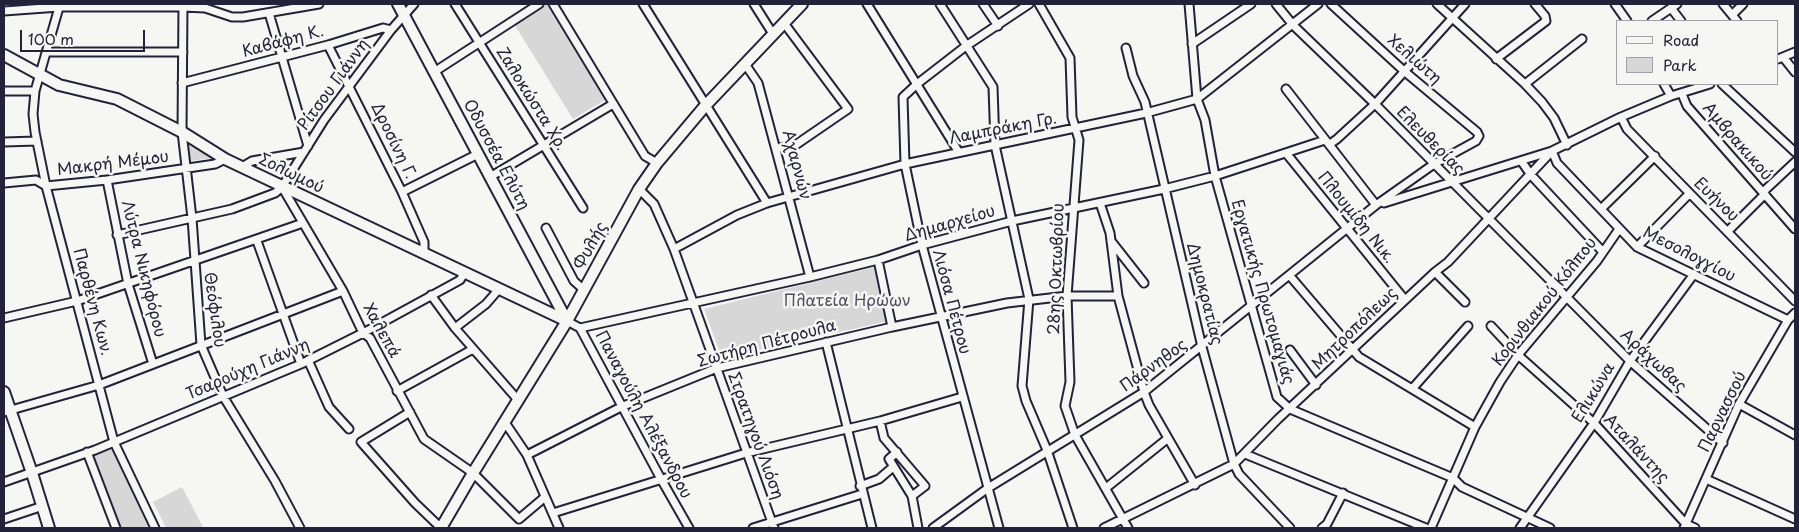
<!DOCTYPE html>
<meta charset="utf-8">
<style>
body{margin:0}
#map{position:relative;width:1799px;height:532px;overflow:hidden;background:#f6f6f2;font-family:"Playpen Sans",sans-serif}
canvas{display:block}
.frame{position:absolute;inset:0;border:5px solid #22223b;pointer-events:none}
.legend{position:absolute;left:1616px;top:20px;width:162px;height:65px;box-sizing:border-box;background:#f6f6f2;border:1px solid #a1a1a9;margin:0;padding:6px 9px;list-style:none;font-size:15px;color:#22223b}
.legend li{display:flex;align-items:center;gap:10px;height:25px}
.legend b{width:25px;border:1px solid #a1a1a9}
.scale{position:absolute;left:20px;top:30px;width:125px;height:22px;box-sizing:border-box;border:2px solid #22223b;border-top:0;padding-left:6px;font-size:15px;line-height:18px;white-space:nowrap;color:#22223b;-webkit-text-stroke:4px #f6f6f2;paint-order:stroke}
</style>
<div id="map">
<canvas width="1799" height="532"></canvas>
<div class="frame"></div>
<ul class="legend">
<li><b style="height:6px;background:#f6f6f2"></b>Road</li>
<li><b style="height:14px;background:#d7d7d7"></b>Park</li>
</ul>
<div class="scale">100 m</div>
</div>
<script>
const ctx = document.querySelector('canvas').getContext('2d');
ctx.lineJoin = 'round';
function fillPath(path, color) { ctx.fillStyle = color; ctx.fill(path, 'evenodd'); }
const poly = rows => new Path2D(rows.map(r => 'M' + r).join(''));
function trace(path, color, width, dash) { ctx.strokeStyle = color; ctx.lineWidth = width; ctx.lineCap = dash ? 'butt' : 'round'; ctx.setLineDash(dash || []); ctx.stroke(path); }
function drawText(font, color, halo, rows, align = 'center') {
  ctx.font = font + ' "Playpen Sans",sans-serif'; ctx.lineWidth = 5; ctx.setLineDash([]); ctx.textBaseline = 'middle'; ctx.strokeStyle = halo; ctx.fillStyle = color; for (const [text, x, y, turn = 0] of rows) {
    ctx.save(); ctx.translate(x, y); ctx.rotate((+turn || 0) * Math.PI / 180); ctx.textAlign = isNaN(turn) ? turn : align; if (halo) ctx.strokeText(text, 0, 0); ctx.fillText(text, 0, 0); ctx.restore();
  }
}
fillPath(poly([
 [546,4,605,100,573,119,514,24],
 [189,145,211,158,190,161],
 [875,267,889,321,722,358,704,309],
 [114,442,153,528,116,528,87,452],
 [182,487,203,527,204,528,166,528,153,502]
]), '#d7d7d7');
const street = poly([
 [60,4,35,91,33,114,35,132,46,186,114,442,155,528],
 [183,4,182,132,192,218,201,345,223,396,275,481,300,528],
 [455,4,583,208],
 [553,4,645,156,657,163],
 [643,4,767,203],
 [754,4,773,34],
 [867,4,958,151],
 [940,4,993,87,995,145,1029,299,1022,386,1026,401,1047,450,1073,528],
 [983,4,998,26],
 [1039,4,1070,58,1072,117,1079,140,1067,296,1070,382,1065,406,1075,435,1128,528],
 [1189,4,1197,99,1205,120,1215,176,1277,397,1290,409,1453,478,1462,487,1550,528],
 [1276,4,1293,25,1375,104,1630,361,1723,443],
 [1437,4,1525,84,1542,102,1554,118,1567,145],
 [1615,4,1627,21],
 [1723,4,1737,21],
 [1671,8,1681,21],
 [4,11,59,7,183,7,205,8,232,17,243,17,319,4],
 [269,13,308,146],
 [1732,15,1743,4],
 [1652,21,1677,4],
 [1192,44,1251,4],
 [328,45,402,192,424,242,424,253],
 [1126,48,1133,76,1145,102,1202,347,1234,464,1239,474,1290,528],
 [46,52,183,52],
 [1783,57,1795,72],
 [1496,59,1546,21,1545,16,1535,4],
 [1778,59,1795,52],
 [745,64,758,83,810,277],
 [434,72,539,4],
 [182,83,328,45,383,28,391,30],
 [1525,84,1582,39],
 [1664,84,1671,96],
 [1722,84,1795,152],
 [1286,89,1376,205],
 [4,91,35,91],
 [1682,94,1687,106,1795,229],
 [1621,117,1627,129,1795,301],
 [4,142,37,141],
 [1330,144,1337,139,1375,104,1465,4],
 [777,148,794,146,848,109,784,23],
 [1286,153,1405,300],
 [1522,162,1531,175,1603,252],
 [242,167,252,161,304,152],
 [490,177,613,104],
 [107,180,128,284,153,364],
 [4,183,36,180,46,186,107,180,215,164,225,159],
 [282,187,343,291,363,333,370,338,424,439,473,473,519,519,545,497],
 [639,189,654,204,674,249,774,528],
 [402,192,478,154],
 [1763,192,1795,162],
 [1100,203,1110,233,1118,296,1144,392,1149,405,1195,485],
 [1384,203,1552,151,1621,117,1671,96,1710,84],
 [1601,209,1655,156],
 [546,228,574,281,584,290],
 [1728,231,1765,194],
 [117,235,232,209,275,193,282,187,324,120,391,30,414,4],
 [257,241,301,364],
 [1111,241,1144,283],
 [1637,247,1689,194],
 [674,249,737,215,767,203,905,164,1146,113,1197,99,1318,4],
 [878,260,892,327],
 [1435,272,1465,302],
 [1290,276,1359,357,1475,427],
 [431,295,455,328,518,400],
 [4,318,77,301,303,223],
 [567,321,580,328,661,479,689,528],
 [1491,326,1518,355,1594,423,1686,524,1695,528],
 [455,328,486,304,499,289],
 [580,328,810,277,878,260,922,245,1012,221,1164,189,1215,176,1325,140],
 [826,342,872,528],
 [1290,350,1316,385],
 [308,360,329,407,349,429],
 [1412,389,1468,326],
 [397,391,473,349],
 [1739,404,1795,435],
 [4,412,99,385,343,291],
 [410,412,361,442,415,503,441,528],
 [504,421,527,455,559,528],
 [880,421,884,438,925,486,912,496],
 [87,452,116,528],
 [897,452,889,459,912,496,918,528],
 [1245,454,1426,528],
 [527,455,621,407,717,368,892,327,1007,303,1067,296,1118,296],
 [1706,479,1795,519],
 [4,482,95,450,301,364,363,333,460,280,465,272],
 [860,486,879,479,893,467],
 [1106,488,1167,439],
 [553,513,746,453,880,421,962,397],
 [4,519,43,506],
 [753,528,862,494],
 [933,528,988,488,1144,392,1376,205,1434,164,1476,141,1479,136,1477,132,1404,71,1331,4],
 [999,528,922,245,905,164,903,97,917,84,966,46,1029,4],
 [1104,528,1234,464,1278,419,1435,272,1448,262,1552,151,1557,163,1637,247,1788,320],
 [1322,528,1327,524,1343,493],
 [1431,528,1475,427,1500,382,1518,355,1597,261,1619,229],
 [1520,528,1594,423,1630,361,1694,274],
 [1684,528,1739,404,1788,320,1795,313]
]);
const secondary = poly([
 [398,4,567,321],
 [4,55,59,85,117,99,182,132,225,159,567,321],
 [4,392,32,473,49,528]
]);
const primary = poly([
 [441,528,473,473,567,321,639,189,657,163,705,106,802,4]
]);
trace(street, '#22223b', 11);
trace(secondary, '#22223b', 14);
trace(primary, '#22223b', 14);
trace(street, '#f6f6f2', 7);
trace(secondary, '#f6f6f2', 10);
trace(primary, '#f6f6f2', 10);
drawText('16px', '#22223b', '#f6f6f2', [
 ["Καβάφη Κ.",283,42,-15],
 ["Χελιώτη",1414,60,41],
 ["Ρίτσου Γιάννη",334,85,-54],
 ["Ζαλοκώστα Χρ.",531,99,58],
 ["Λαμπράκη Γρ.",1003,129,-11],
 ["Δροσίνη Γ.",393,141,64],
 ["Ελευθερίας",1430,141,45],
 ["Αμβρακικού",1737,142,49],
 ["Οδυσσέα Ελύτη",496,155,62],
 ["Μακρή Μέμου",113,164,-7],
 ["Αχαρνών",796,165,75],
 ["Σολωμού",291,174,26],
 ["Ευήνου",1716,200,44],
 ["Πλουμίδη Νικ.",1356,218,51],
 ["Δημαρχείου",950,224,-16],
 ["Φυλής",591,246,-61],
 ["Μεσολογγίου",1689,255,27],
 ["Λύτρα Νικηφόρου",143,269,76],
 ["28ης Οκτωβρίου",1057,269,-88],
 ["Εργατικής Πρωτομαγιάς",1262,292,74],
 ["Δημοκρατίας",1204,294,76],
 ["Παρθένη Κων.",92,302,75],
 ["Λιόσα Πέτρου",951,302,75],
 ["Κορινθιακού Κόλπου",1545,302,-52],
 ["Θεόφιλου",214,310,82],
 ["Μητροπόλεως",1355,329,-44],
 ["Χαλεπά",381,331,61],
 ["Σωτήρη Πέτρουλα",767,344,-15],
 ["Αράχωβας",1653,361,43],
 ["Πάρνηθος",1154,366,-36],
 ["Τσαρούχη Γιάννη",248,370,-23],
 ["Ελικώνα",1594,393,-59],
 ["Παρνασσού",1723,412,-64],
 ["Παναγούλη Αλέξανδρου",643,415,62],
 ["Στρατηγού Λιόση",755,436,70],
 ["Αταλάντης",1636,449,47]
]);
drawText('16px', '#4f4f62', '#f6f6f2', [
 ["Πλατεία Ηρώων",847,302]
]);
</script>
